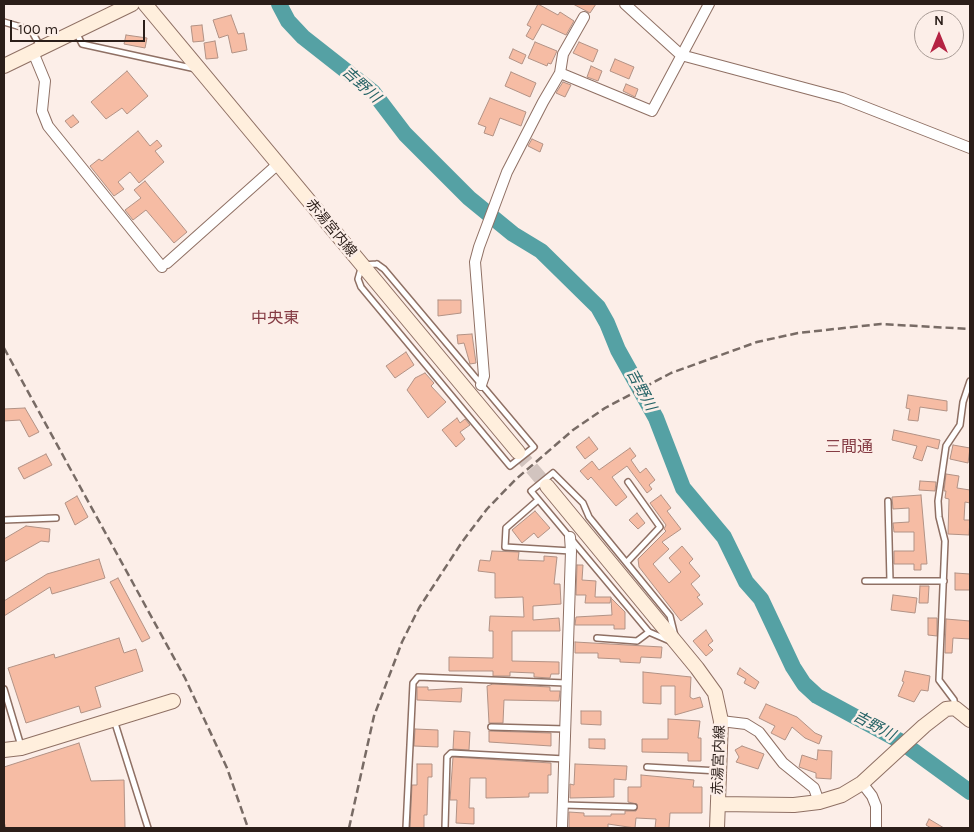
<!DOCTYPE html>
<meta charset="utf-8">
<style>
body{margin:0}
#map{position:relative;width:974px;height:832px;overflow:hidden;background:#fceee8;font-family:Karla,sans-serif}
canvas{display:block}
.frame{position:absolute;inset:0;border:5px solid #2b1e19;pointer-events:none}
.north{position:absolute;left:914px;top:10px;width:50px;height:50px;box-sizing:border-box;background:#fceee8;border:1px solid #a89b95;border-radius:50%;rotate:0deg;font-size:14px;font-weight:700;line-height:20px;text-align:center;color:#2b1e19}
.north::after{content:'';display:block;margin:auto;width:18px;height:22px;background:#b52343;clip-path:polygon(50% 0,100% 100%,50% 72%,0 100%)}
.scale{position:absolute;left:10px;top:20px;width:135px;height:22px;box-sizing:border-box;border:2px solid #2b1e19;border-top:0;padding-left:6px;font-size:15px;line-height:18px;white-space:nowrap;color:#2b1e19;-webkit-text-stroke:4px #fceee8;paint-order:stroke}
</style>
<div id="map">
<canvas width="974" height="832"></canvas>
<div class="frame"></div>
<div class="north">N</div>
<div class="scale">100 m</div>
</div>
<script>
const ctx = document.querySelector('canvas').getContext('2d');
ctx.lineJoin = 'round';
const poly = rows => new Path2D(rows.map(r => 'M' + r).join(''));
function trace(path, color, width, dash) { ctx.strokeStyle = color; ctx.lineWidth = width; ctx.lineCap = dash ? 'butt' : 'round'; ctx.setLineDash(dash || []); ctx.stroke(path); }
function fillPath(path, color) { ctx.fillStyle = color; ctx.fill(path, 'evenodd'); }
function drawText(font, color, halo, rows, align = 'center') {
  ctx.font = font + ' Karla,"Noto Sans JP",sans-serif'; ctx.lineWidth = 5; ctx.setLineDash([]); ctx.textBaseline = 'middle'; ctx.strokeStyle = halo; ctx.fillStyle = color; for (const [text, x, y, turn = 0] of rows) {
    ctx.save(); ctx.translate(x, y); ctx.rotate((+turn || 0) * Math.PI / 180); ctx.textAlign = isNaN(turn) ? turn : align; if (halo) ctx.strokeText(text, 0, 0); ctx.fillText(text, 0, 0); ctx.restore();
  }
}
trace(poly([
 [279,4,288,21,303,37,373,92,405,134,469,198,513,234,541,251,598,307,607,323,618,350,656,418,683,488,724,537,746,582,761,599,793,667,804,684,817,696,900,741,970,792]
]), '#55a1a4', 16);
const building = poly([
 [538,4,558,15,560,12,574,21,566,35,542,24,533,40,526,36,531,27,527,25,538,4],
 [573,4,596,4,590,13,573,4],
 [231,15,238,34,244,33,247,50,232,53,228,35,219,38,213,20,231,15],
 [202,25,204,41,193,42,191,26,202,25],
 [126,35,147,38,145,48,124,44,126,35],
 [215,41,218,58,206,59,204,43,215,41],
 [535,42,557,51,551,64,548,63,547,66,528,58,535,42],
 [579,42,598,50,593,62,573,53,579,42],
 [513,49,526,55,522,64,509,58,513,49],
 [615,59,634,67,629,79,610,71,615,59],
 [591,66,602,71,598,81,587,77,591,66],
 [127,71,148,96,127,114,122,108,106,119,91,102,127,71],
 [511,72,536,83,530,97,505,86,511,72],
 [563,82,571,85,565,97,556,93,563,82],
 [626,84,638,89,635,97,623,91,626,84],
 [490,98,526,112,521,126,500,118,493,136,484,133,486,127,478,124,490,98],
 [73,115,79,122,71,128,65,121,73,115],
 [138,131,150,146,157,140,162,146,155,151,164,162,139,183,130,172,118,182,124,189,114,196,90,166,99,159,102,161,138,131],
 [532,139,543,144,540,152,528,146,532,139],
 [145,181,187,232,174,243,146,210,133,220,125,210,141,198,134,190,145,181],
 [438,300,461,300,461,313,438,316,438,300],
 [472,334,476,363,470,364,464,343,458,344,457,335,472,334],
 [406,352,414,365,395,378,386,366,406,352],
 [425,373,434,383,431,386,446,402,428,418,407,390,415,378,425,373],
 [908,395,947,401,947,411,920,407,918,421,908,420,910,409,906,408,908,395],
 [25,408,39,432,29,437,20,420,4,421,4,409,25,408],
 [457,418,460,423,465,419,470,425,460,432,465,439,456,447,442,430,457,418],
 [894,430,940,440,938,449,927,446,922,461,913,458,917,446,892,440,894,430],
 [589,437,598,449,585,459,576,447,589,437],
 [953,445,970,448,968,463,950,459,953,445],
 [630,448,636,456,631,460,640,473,646,468,655,480,649,485,652,489,647,493,627,466,612,477,627,497,616,506,591,477,588,480,580,471,592,461,599,470,630,448],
 [46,454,52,465,24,479,18,468,46,454],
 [946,474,959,476,957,488,970,490,970,503,965,502,964,520,970,520,969,535,948,534,949,499,945,498,946,491,944,491,946,474],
 [920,481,936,482,935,491,919,490,920,481],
 [661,495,671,508,667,511,681,529,662,542,669,549,653,564,669,583,681,572,669,558,682,546,693,559,689,563,700,576,691,584,700,595,697,597,703,604,681,621,639,567,638,559,666,531,664,529,666,525,650,503,661,495],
 [921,495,927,564,921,564,921,570,914,570,914,564,894,564,894,551,914,551,914,532,894,532,893,523,909,522,909,508,893,509,892,497,921,495],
 [77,496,88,517,75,525,65,503,77,496],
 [535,511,550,528,538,538,534,533,522,543,512,530,535,511],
 [637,513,645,523,638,529,629,520,637,513],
 [26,526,50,529,49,542,41,541,4,562,4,539,26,526],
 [492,551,519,552,518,560,544,561,544,556,557,557,554,584,560,584,561,604,533,606,533,620,559,618,560,631,512,631,512,661,559,662,559,674,551,674,550,678,534,677,534,673,510,672,510,676,493,676,493,671,449,671,449,657,493,658,493,631,489,631,490,616,524,617,523,597,495,598,495,573,478,571,480,560,490,561,492,551],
 [99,559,105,578,52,594,50,587,4,616,4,601,47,574,99,559],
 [577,565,583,565,582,580,596,581,595,597,611,597,610,603,585,603,586,595,576,595,577,565],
 [955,573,970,574,970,590,955,590,955,573],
 [118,578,150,638,142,642,110,582,118,578],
 [920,586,929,586,928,603,919,603,920,586],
 [893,595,917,598,915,613,891,610,893,595],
 [611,598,625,612,625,629,614,629,614,625,575,625,576,617,612,615,611,598],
 [928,618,937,618,937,636,928,635,928,618],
 [946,619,970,621,970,639,953,638,952,653,945,653,946,619],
 [706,630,713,641,708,645,713,650,706,656,693,641,706,630],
 [119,638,124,653,136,649,143,671,95,687,101,707,81,713,79,706,26,723,8,668,54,654,55,658,119,638],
 [575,642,662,647,661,658,641,657,640,663,620,662,620,659,598,658,598,653,575,653,575,642],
 [740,668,759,682,755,689,744,683,746,679,737,674,740,668],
 [905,671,930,676,928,691,921,690,914,702,898,696,904,682,902,681,905,671],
 [643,672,691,677,690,697,693,699,700,697,703,707,675,715,675,686,661,686,661,704,643,703,643,672],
 [493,684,550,687,550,691,560,691,559,701,504,700,503,723,489,723,487,686,493,684],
 [417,687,428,687,428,690,462,688,461,702,417,700,417,687],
 [766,704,797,717,815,733,822,736,819,744,805,738,792,727,785,740,771,733,775,726,759,718,766,704],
 [581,711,601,711,601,725,581,724,581,711],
 [668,719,700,721,698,738,701,738,701,761,688,761,688,753,642,752,642,739,668,739,668,719],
 [415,729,438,730,438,747,414,746,415,729],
 [454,731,470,732,469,750,453,749,454,731],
 [489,731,551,733,551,746,489,742,489,731],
 [589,739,605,739,605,749,589,748,589,739],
 [79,743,91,781,124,780,125,828,6,828,4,822,4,767,79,743],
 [742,746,764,754,758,769,736,762,739,757,735,750,742,746],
 [818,750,832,751,831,779,816,778,816,773,799,767,802,755,817,760,818,750],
 [453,757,551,763,551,775,548,775,548,793,529,793,529,797,486,798,486,778,470,778,469,808,474,808,474,824,456,823,457,800,450,800,453,757],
 [417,764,432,764,432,777,428,777,427,815,424,815,424,828,410,828,412,785,417,785,417,764],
 [575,764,627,766,626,780,614,779,614,797,570,798,570,784,574,785,575,764],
 [641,775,694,780,693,787,702,787,702,813,670,813,669,828,655,828,656,819,636,818,635,828,608,824,608,828,569,828,569,812,584,813,584,816,611,816,611,814,625,814,625,811,636,811,637,804,628,802,628,787,641,787,641,775],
 [929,819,944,828,931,828,926,825,929,819]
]);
fillPath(building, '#f6bca4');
trace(building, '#b29285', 1);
trace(poly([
 [518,452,547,486]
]), '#d2c4bf', 14, [14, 7]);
const lane = poly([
 [4,22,31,30,40,46],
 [76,32,82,44,196,69],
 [377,264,384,269,534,447,510,466,361,287,358,279,362,265,377,264],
 [553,473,583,503,589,517,670,616,677,644,649,632,531,491,553,473],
 [538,500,506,528,505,547,571,551],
 [888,501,890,581],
 [4,520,56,518],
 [627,562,660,527,628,482],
 [865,581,944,581],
 [597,638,637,641,649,632],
 [4,689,21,746],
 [955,707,954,700,939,680,945,541,939,517,938,501,946,446,960,425,963,402,970,381],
 [114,720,148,828],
 [491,727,566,729],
 [647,767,719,771],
 [564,805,634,807],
 [406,828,413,683,418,677,566,683],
 [445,828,447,757,451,753,565,759]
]);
const street = poly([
 [625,4,681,55,842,98,970,148],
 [33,52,45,81,42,111,48,126,162,267],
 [560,73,563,54,584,17],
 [167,263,278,164],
 [481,385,484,376,475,262,479,247,507,172,543,102,560,73,652,111,709,4],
 [721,721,746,724,759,732,783,763,814,788,819,802],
 [862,783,872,796,876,806,876,828],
 [562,828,571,551,570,537]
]);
const secondary = poly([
 [145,4,518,452],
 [4,66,132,4],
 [547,486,697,668,715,693,721,721,717,828],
 [4,750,21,748,173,701],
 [718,804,794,805,819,802,842,795,862,783,924,726,946,709,955,708,970,720]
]);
trace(lane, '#8f7064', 8);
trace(street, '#8f7064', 12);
trace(secondary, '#8f7064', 16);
trace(lane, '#fff', 5);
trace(street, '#fff', 10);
trace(secondary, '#ffefdd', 14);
trace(poly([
 [4,348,185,678,227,768,248,828],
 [349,828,374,716,402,642,419,608,462,542,487,509,515,480,573,430,605,408,671,373,757,342,798,333,881,324,970,329]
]), '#786b65', 2.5, [8, 4]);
drawText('14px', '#2b1e19', '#fceee8', [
 ["赤湯宮内線",331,228,50],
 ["赤湯宮内線",719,760,-88]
]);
drawText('italic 15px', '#246265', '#fceee8', [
 ["吉野川",361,85,42],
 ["吉野川",641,390,62],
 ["吉野川",874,726,28]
]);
drawText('16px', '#853c44', '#fceee8', [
 ["中央東",275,318],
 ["三間通",849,447]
]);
</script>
